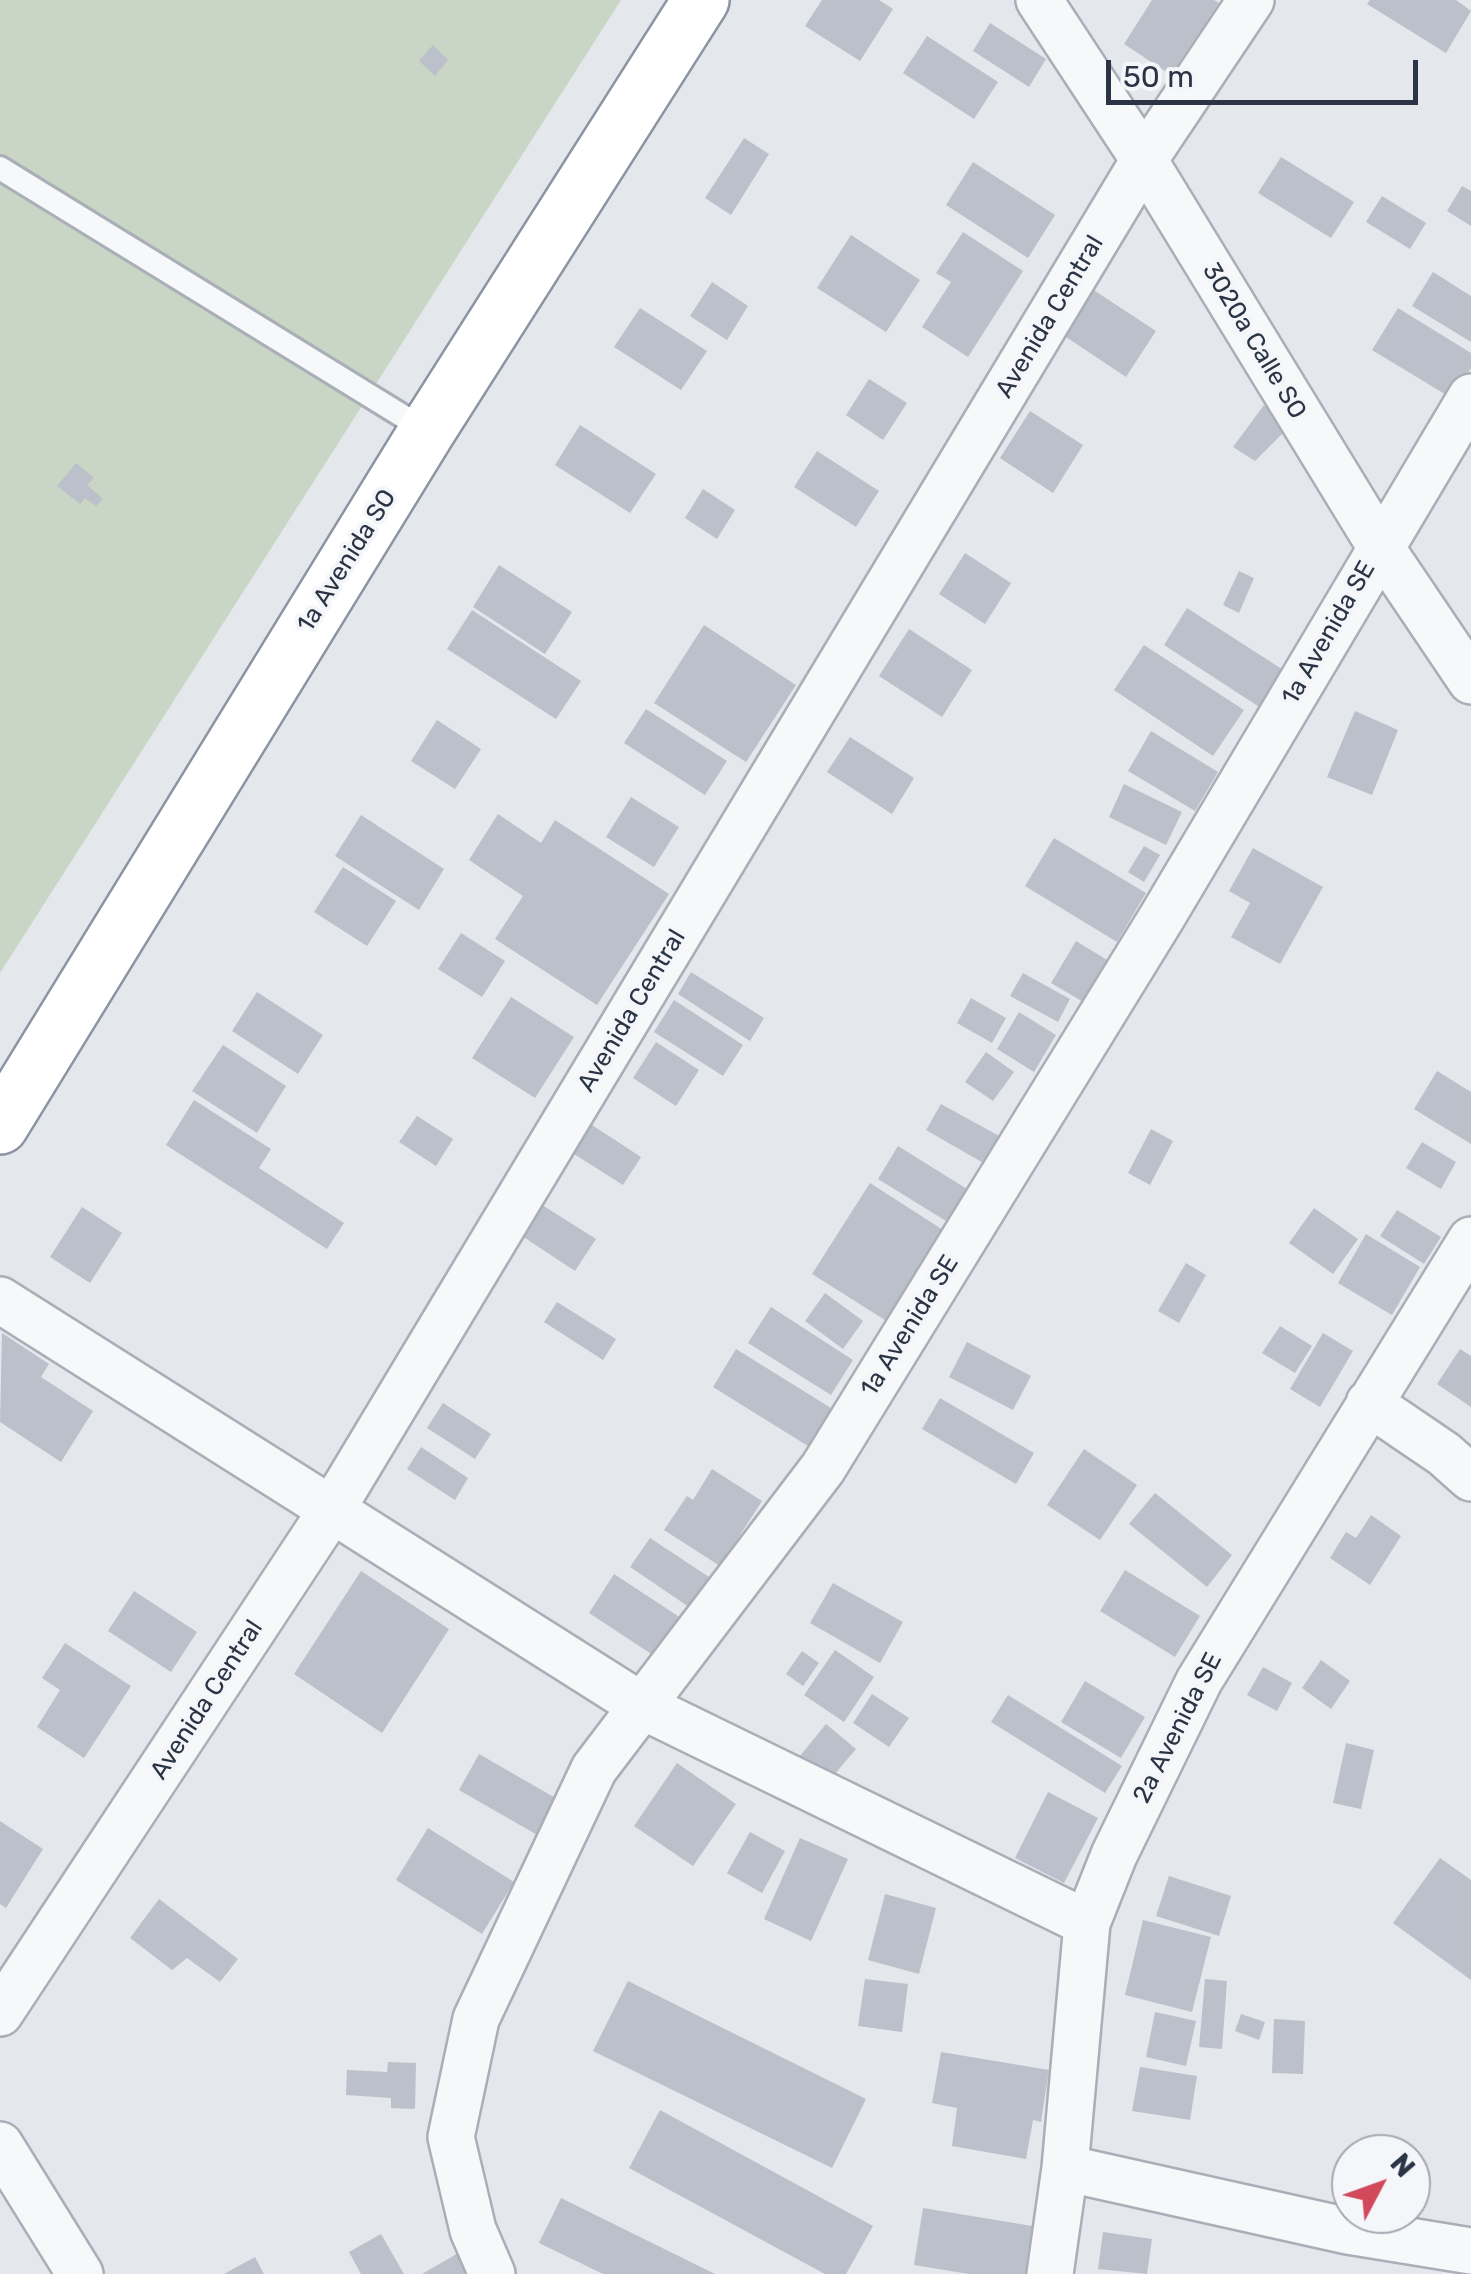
<!DOCTYPE html>
<style>
body{margin:0}
#map{position:relative;width:1471px;height:2274px;overflow:hidden;background:#e4e7ec;font-family:Rubik,sans-serif}
canvas{display:block}
.north{position:absolute;left:1331px;top:2134px;width:100px;height:100px;box-sizing:border-box;background:#f4f6f9;border:2px solid #a4a8b1;border-radius:50%;rotate:49deg;font-size:28px;font-weight:700;line-height:40px;text-align:center;color:#2b3445}
.north::after{content:'';display:block;margin:auto;width:35px;height:45px;background:#d1495b;clip-path:polygon(50% 0,100% 100%,50% 72%,0 100%)}
.scale{position:absolute;left:1106px;top:60px;width:312px;height:45px;box-sizing:border-box;border:5px solid #2b3445;border-top:0;padding-left:12px;font-size:30px;line-height:35px;white-space:nowrap;color:#2b3445;-webkit-text-stroke:8px #f4f6f9;paint-order:stroke}
</style>
<div id="map">
<canvas width="1471" height="2274"></canvas>
<div class="north">N</div>
<div class="scale">50 m</div>
</div>
<script>
const ctx = document.querySelector('canvas').getContext('2d');
ctx.lineJoin = 'round';
function fillPath(path, color) { ctx.fillStyle = color; ctx.fill(path, 'evenodd'); }
const poly = rows => new Path2D(rows.map(r => 'M' + r).join(''));
function trace(path, color, width, dash) { ctx.strokeStyle = color; ctx.lineWidth = width; ctx.lineCap = dash ? 'butt' : 'round'; ctx.setLineDash(dash || []); ctx.stroke(path); }
function drawText(font, color, halo, rows, align = 'center') {
  ctx.font = font + ' Rubik,sans-serif'; ctx.lineWidth = 8; ctx.setLineDash([]); ctx.textBaseline = 'middle'; ctx.strokeStyle = halo; ctx.fillStyle = color; for (const [text, x, y, turn = 0] of rows) {
    ctx.save(); ctx.translate(x, y); ctx.rotate((+turn || 0) * Math.PI / 180); ctx.textAlign = isNaN(turn) ? turn : align; if (halo) ctx.strokeText(text, 0, 0); ctx.fillText(text, 0, 0); ctx.restore();
  }
}
fillPath(poly([
 [0,0,621,0,0,973]
]), '#c9d6c5');
fillPath(poly([
 [822,0,879,0,893,9,860,61,805,26],
 [1152,0,1214,0,1219,3,1171,75,1124,44],
 [1370,0,1456,0,1471,11,1446,53,1367,4],
 [990,23,1046,59,1029,87,973,51],
 [927,36,998,82,974,119,903,73],
 [433,45,448,60,435,76,419,61],
 [744,138,769,154,731,215,705,198],
 [1281,157,1354,202,1331,238,1258,193],
 [973,162,1055,215,1028,258,946,205],
 [1462,186,1471,191,1471,226,1447,211],
 [1382,196,1426,223,1410,249,1366,222],
 [963,232,1023,271,968,357,922,327,951,282,936,273],
 [851,235,920,280,886,332,817,288],
 [1433,272,1471,296,1471,342,1412,306],
 [712,282,748,306,727,340,690,316],
 [1092,289,1156,331,1126,377,1063,335],
 [640,308,707,351,681,390,614,347],
 [1398,308,1471,353,1471,368,1453,399,1372,350],
 [869,379,907,403,883,440,846,415],
 [1264,405,1289,427,1255,461,1233,447],
 [1030,411,1083,445,1053,493,1000,458],
 [580,425,656,474,630,513,555,465],
 [817,451,879,491,856,527,794,487],
 [76,463,94,478,87,485,103,499,96,506,85,498,80,504,57,486],
 [703,489,735,510,717,539,685,518],
 [965,553,1011,583,985,624,939,594],
 [499,565,572,612,545,654,473,607],
 [1239,571,1254,578,1239,613,1223,605],
 [1187,608,1288,673,1264,710,1164,645],
 [472,610,581,681,556,719,447,649],
 [704,625,796,685,746,762,654,703],
 [909,629,972,670,942,717,879,676],
 [1144,645,1244,710,1213,756,1114,690],
 [646,709,727,761,705,795,624,743],
 [1355,711,1398,730,1372,795,1327,777],
 [437,720,481,749,455,789,411,761],
 [1151,731,1218,772,1195,811,1128,771],
 [850,737,914,778,892,814,827,772],
 [1124,784,1182,812,1166,845,1109,817],
 [631,797,679,827,654,867,606,837],
 [498,814,541,843,555,820,669,894,597,1005,495,939,523,896,469,860],
 [361,815,444,869,419,910,335,856],
 [1054,838,1146,893,1117,942,1025,886],
 [1144,846,1160,855,1144,882,1128,872],
 [1253,848,1323,887,1280,964,1231,937,1250,903,1229,891],
 [343,867,396,901,367,946,314,912],
 [461,933,505,961,482,997,438,969],
 [1076,941,1122,969,1097,1010,1051,983],
 [691,972,764,1018,750,1041,678,994],
 [1023,973,1070,999,1058,1022,1010,996],
 [257,992,323,1035,298,1074,232,1031],
 [511,997,574,1037,535,1098,472,1058],
 [971,998,1006,1018,992,1043,957,1023],
 [674,1000,743,1045,723,1076,654,1032],
 [1019,1012,1056,1035,1034,1072,997,1049],
 [656,1042,699,1070,676,1106,633,1078],
 [223,1045,286,1086,257,1133,192,1091],
 [986,1052,1014,1072,993,1101,965,1082],
 [1437,1071,1471,1092,1471,1144,1414,1109],
 [194,1100,271,1149,259,1168,344,1223,327,1249,166,1145],
 [941,1104,1001,1137,985,1164,926,1130],
 [417,1116,453,1139,436,1166,399,1142],
 [592,1125,641,1157,623,1185,574,1154],
 [1151,1129,1173,1141,1150,1185,1128,1173],
 [1422,1142,1456,1162,1441,1189,1406,1168],
 [898,1146,975,1194,954,1226,878,1179],
 [870,1183,954,1237,896,1327,812,1274],
 [539,1203,596,1239,575,1271,519,1234],
 [82,1207,122,1233,90,1283,50,1257],
 [1314,1208,1358,1239,1333,1274,1289,1243],
 [1397,1210,1441,1237,1424,1264,1380,1236],
 [1366,1234,1420,1267,1392,1315,1338,1283],
 [1186,1263,1206,1275,1179,1323,1158,1311],
 [825,1293,863,1321,843,1349,805,1321],
 [557,1302,616,1339,603,1360,544,1322],
 [771,1307,853,1360,831,1395,748,1343],
 [1280,1326,1312,1346,1295,1373,1262,1353],
 [2,1333,49,1364,41,1377,93,1411,61,1462,0,1422],
 [1323,1333,1353,1351,1320,1407,1290,1389],
 [967,1342,1031,1376,1013,1410,949,1377],
 [736,1349,839,1413,816,1451,713,1387],
 [1460,1349,1471,1356,1471,1407,1437,1384],
 [940,1398,1034,1453,1016,1484,922,1429],
 [443,1403,491,1434,475,1459,427,1428],
 [421,1447,468,1478,455,1500,407,1469],
 [1084,1449,1137,1485,1100,1540,1047,1505],
 [712,1469,762,1501,720,1566,664,1530,687,1496,693,1500],
 [1155,1493,1232,1555,1207,1587,1129,1524],
 [1371,1515,1401,1536,1370,1585,1330,1558,1346,1532,1356,1538],
 [650,1538,709,1577,689,1607,630,1567],
 [1125,1570,1200,1616,1175,1657,1100,1611],
 [361,1571,449,1629,382,1733,294,1674],
 [614,1574,687,1622,662,1661,589,1613],
 [833,1583,903,1622,880,1663,810,1623],
 [134,1591,197,1632,171,1672,108,1631],
 [65,1643,131,1686,84,1758,37,1727,60,1690,42,1678],
 [835,1650,874,1677,844,1722,804,1695],
 [802,1651,819,1663,803,1686,786,1674],
 [1321,1660,1350,1681,1331,1709,1302,1688],
 [1263,1667,1292,1683,1277,1711,1247,1695],
 [1085,1681,1145,1717,1121,1758,1061,1722],
 [872,1694,909,1718,889,1747,853,1723],
 [1008,1695,1122,1766,1105,1793,991,1722],
 [826,1724,856,1749,829,1781,800,1756],
 [1346,1743,1374,1750,1361,1809,1333,1803],
 [479,1754,559,1800,539,1836,459,1790],
 [677,1763,736,1804,693,1866,634,1826],
 [1048,1792,1098,1818,1064,1883,1015,1858],
 [0,1821,43,1849,6,1908,0,1904],
 [428,1828,514,1882,482,1934,396,1880],
 [750,1832,785,1851,762,1893,727,1873],
 [800,1838,848,1859,811,1941,764,1919],
 [1440,1858,1471,1880,1471,1980,1393,1923],
 [1169,1876,1231,1896,1219,1936,1156,1916],
 [885,1894,936,1908,919,1974,868,1960],
 [159,1899,238,1959,220,1982,187,1958,172,1970,130,1938],
 [1143,1920,1211,1937,1192,2012,1125,1995],
 [865,1979,908,1984,902,2032,858,2026],
 [1205,1979,1227,1981,1222,2049,1199,2047],
 [628,1981,866,2099,832,2168,593,2051],
 [1155,2012,1196,2021,1186,2066,1146,2057],
 [1241,2014,1265,2022,1259,2040,1235,2031],
 [1274,2019,1305,2021,1303,2074,1272,2073],
 [941,2052,1049,2070,1041,2122,1033,2120,1026,2159,952,2146,957,2108,932,2103],
 [388,2062,416,2063,415,2109,391,2108,391,2098,346,2095,347,2070,387,2072],
 [1140,2067,1197,2076,1190,2120,1132,2111],
 [660,2110,873,2226,846,2274,825,2274,629,2168],
 [561,2198,715,2274,603,2274,539,2243],
 [923,2208,1032,2226,1025,2274,969,2274,914,2265],
 [1103,2232,1152,2239,1147,2274,1098,2269],
 [381,2234,404,2274,361,2274,349,2252],
 [460,2252,473,2274,422,2274],
 [255,2257,264,2274,224,2274]
]), '#bbc0ca');
const service = poly([
 [0,168,427,431]
]);
const minor = poly([
 [1039,0,1144,160,1380,546,1471,681],
 [0,1300,642,1706,1087,1923],
 [1369,1403,1444,1454,1471,1478],
 [0,2013,331,1511,1144,160,1251,0],
 [0,2145,80,2274],
 [1065,2168,1348,2231,1471,2251],
 [492,2274,473,2230,451,2137,476,2019,594,1769,823,1468,1162,917,1471,397],
 [1050,2274,1065,2168,1087,1923,1114,1855,1199,1681,1471,1240]
]);
const trunk = poly([
 [0,1126,427,431,701,0]
]);
trace(service, '#a9aeb7', 28);
trace(minor, '#a9aeb7', 50);
trace(trunk, '#8b94a3', 60);
trace(service, '#f7f8fa', 22);
trace(minor, '#f7f8fa', 45);
trace(trunk, '#fff', 55);
drawText('25px', '#2b3445', '#f4f6f9', [
 ["Avenida Central",1050,317,-59],
 ["3020a Calle SO",1254,341,59],
 ["1a Avenida SO",347,561,-58],
 ["1a Avenida SE",1329,633,-60],
 ["Avenida Central",632,1011,-59],
 ["1a Avenida SE",910,1326,-58],
 ["Avenida Central",207,1700,-57],
 ["2a Avenida SE",1178,1728,-63]
]);
</script>
